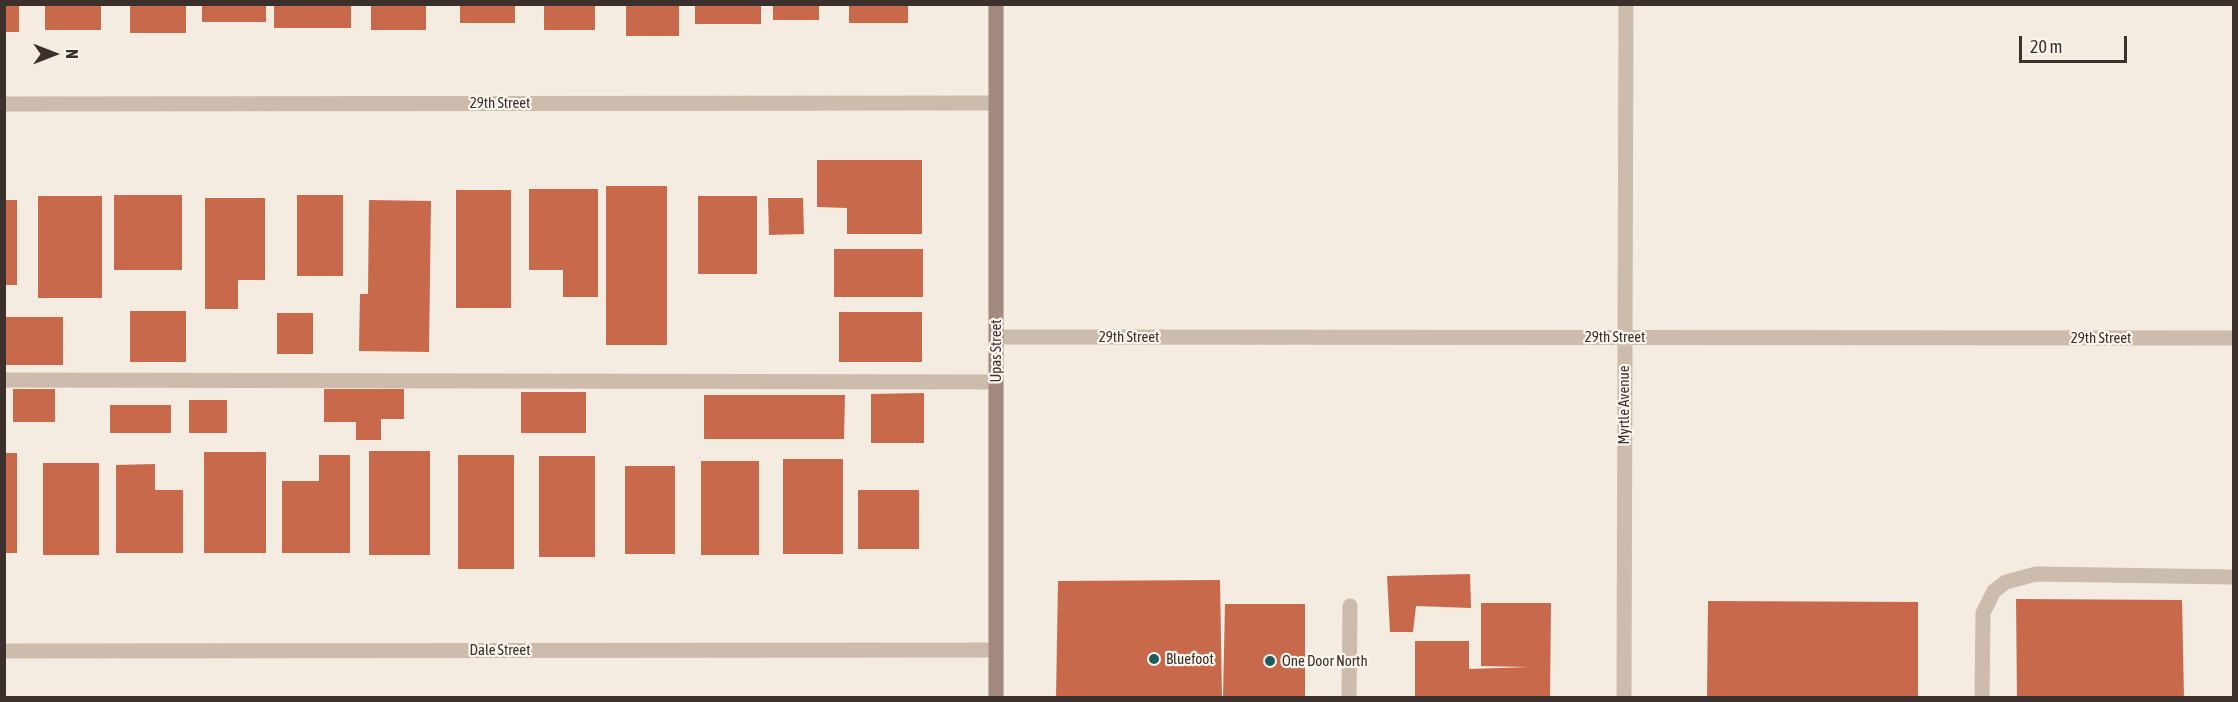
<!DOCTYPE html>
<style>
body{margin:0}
#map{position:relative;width:2238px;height:702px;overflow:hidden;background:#f4ebe1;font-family:"Asap Condensed",sans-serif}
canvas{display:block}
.frame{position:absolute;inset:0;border:6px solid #3b302b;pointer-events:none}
.north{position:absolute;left:24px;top:24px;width:60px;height:60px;-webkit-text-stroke:4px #fbf5ee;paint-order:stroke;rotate:90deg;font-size:16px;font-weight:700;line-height:24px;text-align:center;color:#3b302b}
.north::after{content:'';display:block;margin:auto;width:21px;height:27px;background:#3b302b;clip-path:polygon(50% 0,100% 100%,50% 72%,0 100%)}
.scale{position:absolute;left:2019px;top:36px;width:108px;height:27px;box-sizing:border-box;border:3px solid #3b302b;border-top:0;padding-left:8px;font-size:18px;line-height:21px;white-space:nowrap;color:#3b302b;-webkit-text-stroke:4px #fbf5ee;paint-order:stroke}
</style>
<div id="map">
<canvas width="2238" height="702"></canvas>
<div class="frame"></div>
<div class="north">N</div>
<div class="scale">20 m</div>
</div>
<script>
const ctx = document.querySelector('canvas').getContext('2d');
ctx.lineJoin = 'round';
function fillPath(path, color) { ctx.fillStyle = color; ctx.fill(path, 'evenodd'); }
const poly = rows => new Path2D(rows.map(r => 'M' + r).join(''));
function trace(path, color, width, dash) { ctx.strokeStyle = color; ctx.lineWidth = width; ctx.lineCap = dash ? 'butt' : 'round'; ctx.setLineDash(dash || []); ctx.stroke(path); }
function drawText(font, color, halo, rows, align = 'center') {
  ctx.font = font + ' "Asap Condensed",sans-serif'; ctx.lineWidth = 4.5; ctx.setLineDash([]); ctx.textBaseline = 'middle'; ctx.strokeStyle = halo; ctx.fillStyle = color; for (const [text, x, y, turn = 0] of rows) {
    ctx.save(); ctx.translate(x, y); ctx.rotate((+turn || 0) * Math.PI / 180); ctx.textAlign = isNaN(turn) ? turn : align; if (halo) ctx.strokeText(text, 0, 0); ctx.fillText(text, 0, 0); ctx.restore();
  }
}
fillPath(poly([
 [4,4,19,4,19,32,4,32],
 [45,4,101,4,101,30,45,30],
 [130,4,186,4,186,33,130,33],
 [202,4,266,4,266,22,202,22],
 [371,4,426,4,426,30,371,30],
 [460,4,515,4,515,23,460,23],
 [544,4,595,4,595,30,544,30],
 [626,4,679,4,679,36,626,36],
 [695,4,761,4,761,24,695,24],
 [773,4,819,4,819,20,773,20],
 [849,4,908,4,908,23,849,23],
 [274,5,351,5,351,28,274,28],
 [817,160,922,160,922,234,847,234,847,208,817,207],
 [606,186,667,186,667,345,606,345],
 [529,189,598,189,598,297,563,297,563,270,529,270],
 [456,190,511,190,511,308,456,308],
 [114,195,182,195,182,270,114,270],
 [297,195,343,195,343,276,297,276],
 [38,196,102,196,102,298,38,298],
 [698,196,757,196,757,274,698,274],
 [205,198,265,198,265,280,238,280,238,309,205,309],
 [768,198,803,198,804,234,769,235],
 [4,200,17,200,17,285,4,285],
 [369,200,431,201,429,352,359,351,360,294,368,294],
 [834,249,923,249,923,297,834,297],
 [130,311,186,311,186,362,130,362],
 [839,312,922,312,922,362,839,362],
 [277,313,313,313,313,354,277,354],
 [4,317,63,317,63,365,4,365],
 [13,389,55,389,55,422,13,422],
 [324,389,404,389,404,419,381,419,381,440,356,440,356,422,324,422],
 [521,392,586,392,586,433,521,433],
 [924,393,924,443,871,443,871,394],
 [704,395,845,395,844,439,704,439],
 [189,400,227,400,227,433,189,433],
 [110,405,171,405,171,433,110,433],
 [369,451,430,451,430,555,369,555],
 [204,452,266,452,266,553,204,553],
 [4,453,17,453,17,553,4,553],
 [319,455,350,455,350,553,282,553,282,481,319,481],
 [458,455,514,455,514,569,458,569],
 [539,456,595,456,595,557,539,557],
 [783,459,843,459,843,554,783,554],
 [701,461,759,461,759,555,701,555],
 [43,463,99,463,99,555,43,555],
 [155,464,155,490,183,490,183,553,116,553,116,465],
 [625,466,675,466,675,554,625,554],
 [858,490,919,490,919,549,858,549],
 [1470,574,1471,608,1416,606,1413,632,1390,632,1387,576],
 [1220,580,1222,698,1056,698,1058,581],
 [2016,599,2182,600,2184,698,2017,698],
 [1708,601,1918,602,1918,698,1707,698],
 [1481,603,1551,603,1550,698,1415,698,1415,641,1469,641,1469,669,1529,667,1481,666],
 [1225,604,1305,604,1305,698,1223,698]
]), '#c8694b');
trace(poly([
 [4,380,995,382],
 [1349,698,1350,606],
 [1982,698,1983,613,1994,591,2006,582,2036,574,2234,577]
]), '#cdbbac', 15);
trace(poly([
 [4,104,995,103],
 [996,337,2234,338],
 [4,651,996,650],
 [1624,698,1626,4]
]), '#cdbbac', 15);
trace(poly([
 [996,698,996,4]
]), '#a18a7d', 15);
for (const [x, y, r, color] of [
 [1154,659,6,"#1f5a5e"],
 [1270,661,6,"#1f5a5e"]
]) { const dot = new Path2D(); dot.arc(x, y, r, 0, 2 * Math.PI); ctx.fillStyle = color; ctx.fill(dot); trace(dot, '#fbf5ee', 2); }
drawText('15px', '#3b302b', '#fbf5ee', [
 ["29th Street",500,103],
 ["29th Street",1129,337],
 ["29th Street",1615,337],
 ["29th Street",2101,338],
 ["Upas Street",996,351,-90],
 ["Myrtle Avenue",1624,405,-90],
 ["Dale Street",500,650]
]);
drawText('15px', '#3b302b', '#fbf5ee', [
 ["Bluefoot",1166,659],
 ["One Door North",1282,661]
], 'left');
</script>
